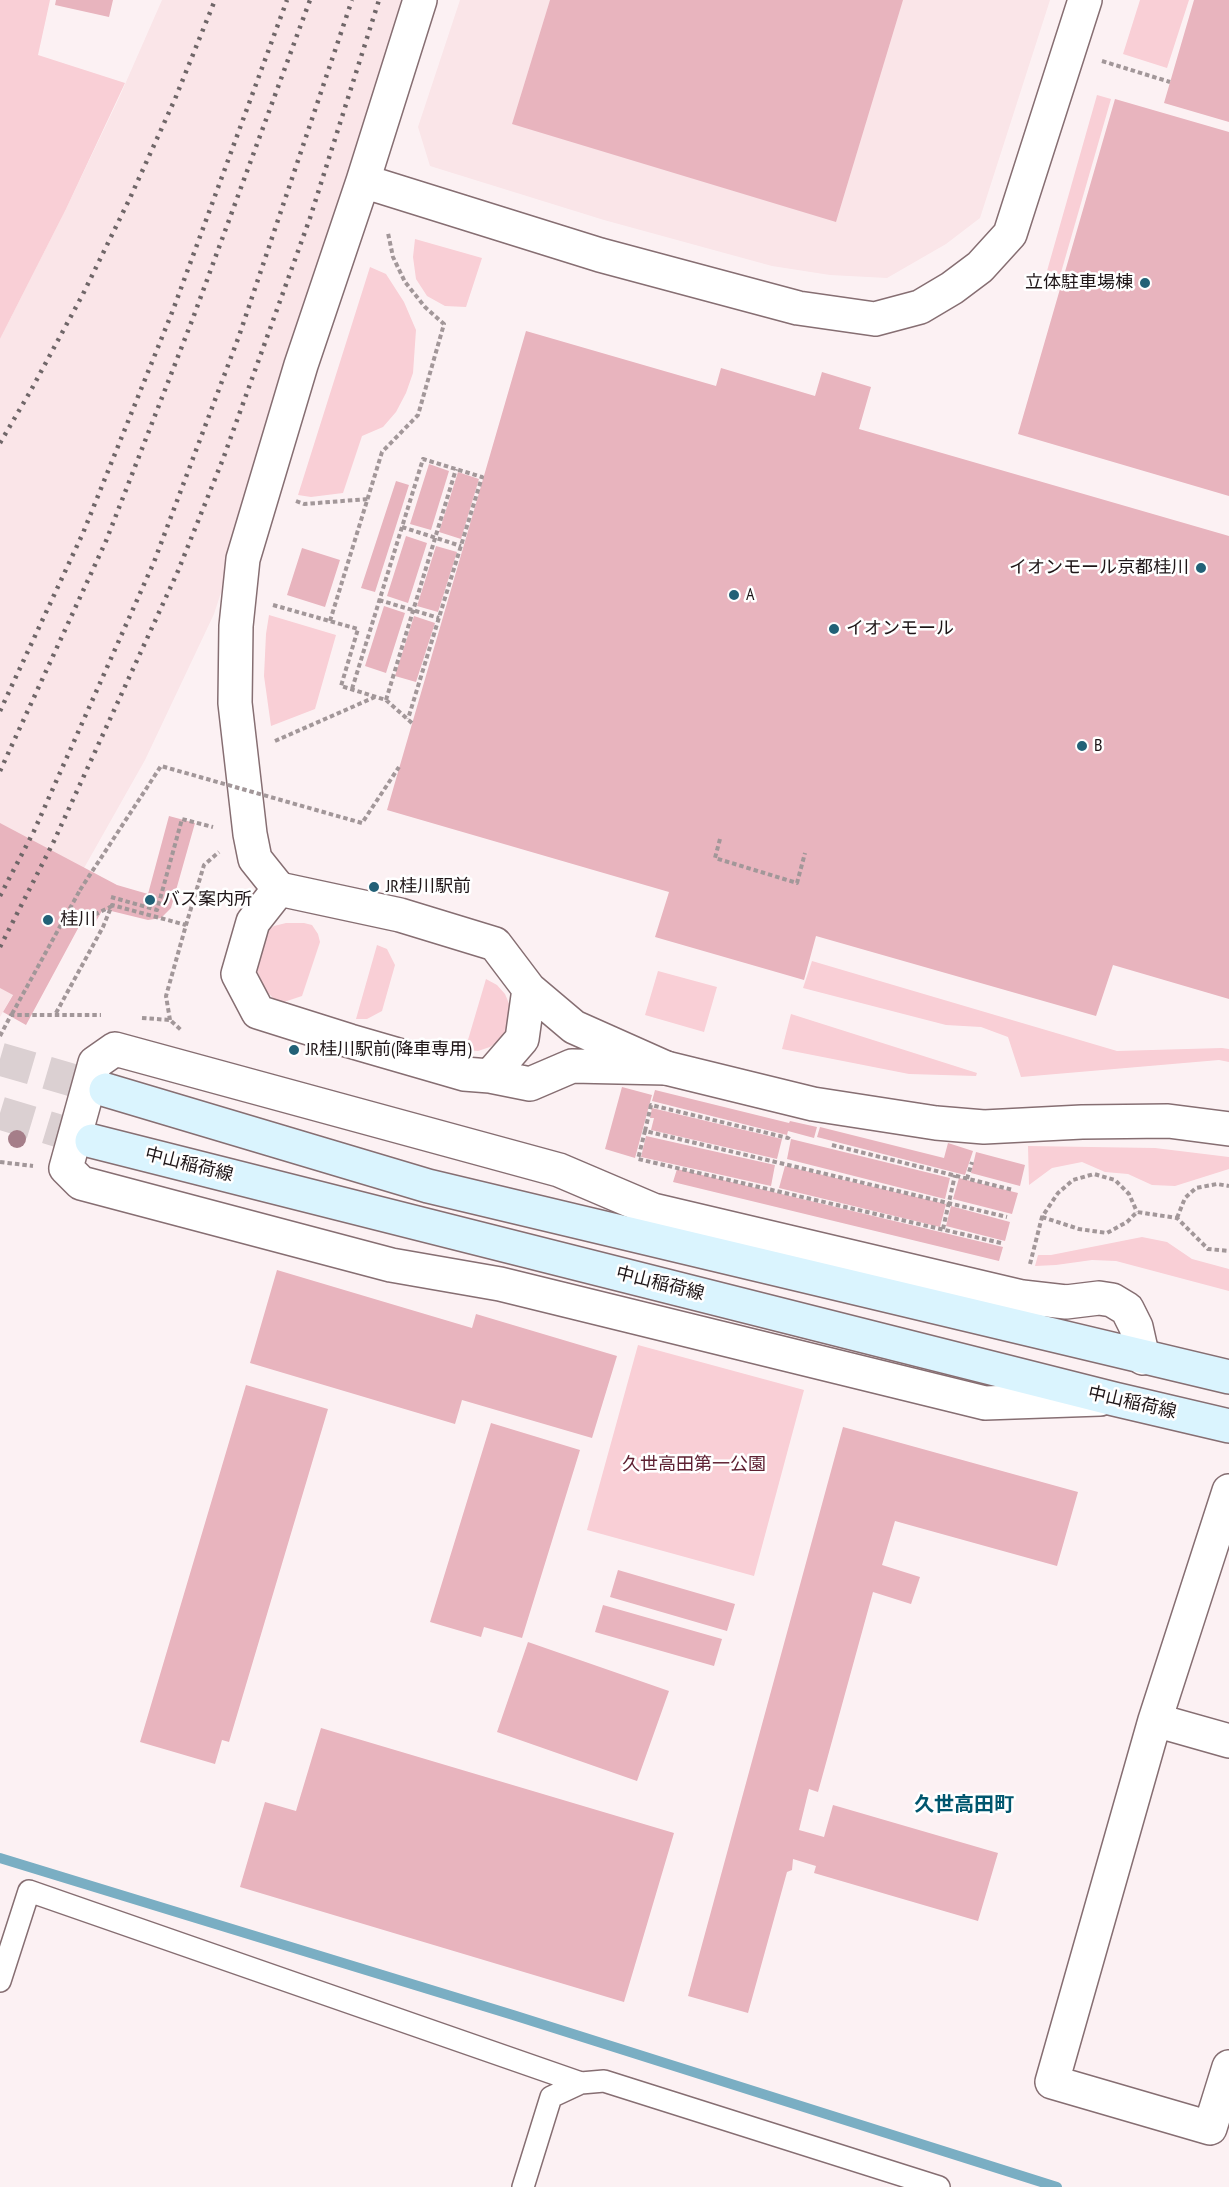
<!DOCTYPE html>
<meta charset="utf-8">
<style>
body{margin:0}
canvas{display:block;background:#fcf1f3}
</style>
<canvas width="1229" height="2187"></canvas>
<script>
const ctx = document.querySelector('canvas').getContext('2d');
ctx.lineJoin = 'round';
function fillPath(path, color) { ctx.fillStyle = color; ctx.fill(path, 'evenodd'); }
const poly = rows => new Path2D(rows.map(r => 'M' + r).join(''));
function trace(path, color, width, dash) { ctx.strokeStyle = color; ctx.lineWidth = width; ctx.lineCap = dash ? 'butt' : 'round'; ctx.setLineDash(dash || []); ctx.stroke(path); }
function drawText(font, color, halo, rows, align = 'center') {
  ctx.font = font + ' "PT Sans Narrow","Noto Sans JP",sans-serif'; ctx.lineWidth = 5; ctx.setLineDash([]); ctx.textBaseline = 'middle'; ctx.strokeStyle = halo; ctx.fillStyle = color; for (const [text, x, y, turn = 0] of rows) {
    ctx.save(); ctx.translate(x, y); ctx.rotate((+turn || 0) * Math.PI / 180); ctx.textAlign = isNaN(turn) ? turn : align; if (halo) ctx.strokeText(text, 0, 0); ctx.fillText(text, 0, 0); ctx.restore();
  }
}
fillPath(poly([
 [162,0,414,0,214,614,145,760,0,1017,0,339,66,209,119,98],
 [460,0,1050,0,980,218,946,244,887,278,830,275,772,266,604,220,430,166,418,127]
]), '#fae5e8');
fillPath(poly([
 [0,0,50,0,38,55,125,83,66,209,0,339],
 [1140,0,1189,0,1167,68,1123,54],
 [1097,95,1111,99,1058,283,1045,278],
 [415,239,482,258,466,307,445,306,427,296,416,279,413,257],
 [370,267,386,274,404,302,416,330,413,373,406,393,396,412,383,427,362,436,343,493,311,497,298,495],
 [269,615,336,635,315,709,271,726,264,676,266,634],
 [286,923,304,923,312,925,318,934,320,942,302,996,284,1002,274,999,266,991,254,964,260,937,274,926],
 [377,945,387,949,395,965,382,1011,367,1019,356,1019],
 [812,961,1117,1051,1222,1048,1229,1049,1229,1062,1219,1060,1021,1077,1008,1037,981,1027,946,1025,803,988],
 [658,971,717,987,704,1032,645,1015],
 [486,979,497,985,505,994,510,1006,511,1018,508,1030,500,1040,490,1047,478,1051,465,1050],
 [791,1014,977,1073,976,1076,909,1074,782,1049],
 [1028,1146,1155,1148,1229,1157,1229,1169,1175,1186,1152,1185,1128,1174,1105,1172,1082,1162,1052,1168,1029,1185],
 [1142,1237,1167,1242,1192,1259,1229,1269,1229,1291,1116,1261,1092,1260,1056,1265,1035,1266,1038,1255,1051,1255],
 [638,1345,804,1390,754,1576,587,1530]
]), '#f9cfd6');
trace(poly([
 [0,1858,513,2015,1057,2187]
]), '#7aaec3', 10);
fillPath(poly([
 [56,0,113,0,109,17,55,5],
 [550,0,903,0,836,222,512,124],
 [1194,0,1229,0,1229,122,1164,103],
 [1115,99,1229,132,1229,496,1018,434],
 [526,331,716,386,721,368,815,396,822,372,871,387,859,429,1229,536,1229,999,1113,965,1096,1016,816,936,804,980,655,937,669,892,387,810],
 [429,464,449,471,431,530,410,524],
 [458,472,479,479,461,539,439,532],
 [396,481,409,485,375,592,361,588],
 [406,536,427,543,408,603,387,596],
 [436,546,457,552,438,612,417,606],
 [302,548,340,560,325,607,287,595],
 [384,606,405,613,386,673,365,666],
 [414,616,435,623,416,682,395,676],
 [169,816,195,823,171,908,161,918,148,920,103,909,94,925,82,921,26,1025,3,1012,13,995,0,988,0,823,117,885,148,894],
 [622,1087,652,1095,635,1158,605,1149],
 [655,1090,789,1123,790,1121,817,1127,814,1138,788,1131,787,1135,652,1101],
 [652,1108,782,1139,777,1159,651,1130,654,1118,650,1118],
 [820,1127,944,1158,948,1143,973,1151,965,1175,817,1137],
 [646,1136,775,1165,771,1186,641,1157],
 [791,1139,950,1178,945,1199,787,1159],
 [976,1152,1025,1165,1020,1186,971,1173],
 [785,1166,946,1204,940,1227,779,1188],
 [677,1169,1003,1247,999,1261,673,1182],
 [959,1178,1018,1193,1012,1214,953,1199],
 [951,1206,1010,1222,1005,1241,946,1226],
 [277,1270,472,1328,476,1314,617,1356,592,1438,462,1400,455,1424,250,1363],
 [246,1385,328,1409,229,1742,222,1740,215,1764,140,1742],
 [491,1423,580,1450,522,1638,484,1627,481,1637,430,1622],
 [843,1427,1078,1492,1057,1566,895,1521,882,1565,920,1577,911,1604,873,1592,818,1792,809,1789,799,1830,824,1837,833,1805,998,1853,978,1921,814,1873,816,1866,793,1859,792,1870,787,1872,748,2013,688,1996],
 [618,1570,735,1604,727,1631,610,1597],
 [603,1605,722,1639,714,1666,595,1632],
 [528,1642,669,1691,637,1781,497,1732],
 [321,1728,674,1833,624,2002,240,1887,265,1802,296,1811]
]), '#e8b4be');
trace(poly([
 [0,1059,106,1090],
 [0,1113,92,1141]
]), '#dbd0d2', 33, [33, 16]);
const service = poly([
 [0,1981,29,1891,581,2083],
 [523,2187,551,2097,581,2083,604,2081,939,2187]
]);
const minor = poly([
 [279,889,400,915,495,944,529,989,574,1027,666,1068,572,1066,530,1084,490,1076,464,1074,350,1041,258,1012,238,974,253,922,279,889],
 [490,1076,522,1039,529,989],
 [1100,1399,985,1403,500,1284,391,1265,81,1183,66,1168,95,1063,115,1049,559,1170,653,1210,1022,1297,1066,1302,1099,1298,1112,1300,1127,1309,1136,1327,1143,1358],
 [1229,1491,1155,1720,1052,2082,1210,2128,1229,2067],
 [1155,1720,1229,1741]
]);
const tertiary = poly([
 [363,181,600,255,798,308,875,319,920,307,952,288,980,267,1010,234,1085,0],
 [279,889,255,859,250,834,235,703,236,626,243,559,301,365,363,181,420,0],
 [666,1068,813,1104,936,1123,984,1127,1082,1122,1168,1121,1229,1129]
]);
const secondary = poly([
 [106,1090,428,1186,1229,1377],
 [92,1141,1114,1399,1229,1426]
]);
trace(service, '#866e72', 24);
trace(minor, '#866e72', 36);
trace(tertiary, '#866e72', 36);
trace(secondary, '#866e72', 36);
trace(poly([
 [1102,61,1170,82],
 [296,501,304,504,368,499],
 [402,527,461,546],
 [379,600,439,618],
 [273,605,358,629,341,686,386,700,412,723],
 [330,621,382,452,418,415,444,324,425,307,405,282,393,257,388,233],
 [352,689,423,459,482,477,408,719],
 [386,700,456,469],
 [275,741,375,697],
 [720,839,715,858,797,883,805,853],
 [111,897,157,910,182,819,213,827],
 [88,918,112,906],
 [56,1013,103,927,112,905,186,925],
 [12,1014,80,890],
 [142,1018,170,1020,181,1030],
 [170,1020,166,996,186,925,204,865,219,852],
 [0,1036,11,1015,101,1015],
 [645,1131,651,1105,788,1138,790,1134],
 [832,1145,1013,1190],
 [0,1162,33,1166],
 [967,1179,972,1162],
 [1042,1217,1079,1229,1107,1233,1127,1222,1137,1212,1177,1218,1208,1249,1229,1251],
 [1177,1218,1185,1198,1196,1188,1217,1184,1229,1186],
 [943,1229,955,1175],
 [1001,1243,638,1159,645,1131,1007,1217],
 [1030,1264,1042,1217,1058,1193,1073,1180,1094,1174,1115,1180,1129,1194,1137,1212]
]), '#a29799', 4, [4.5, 3]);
trace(service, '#fff', 21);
trace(minor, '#fff', 33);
trace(tertiary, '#fff', 33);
trace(secondary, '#daf4fe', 33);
trace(poly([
 [0,443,30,392,83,294,130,198,175,99,215,0],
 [0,711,83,533,173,310,287,0],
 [0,771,106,541,193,318,310,0],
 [0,896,34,831,154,562,239,336,352,0],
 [0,947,54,841,178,571,223,459,310,218,379,0]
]), '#6f6668', 4.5, [3, 6]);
trace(poly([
 [80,890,161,766,362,823,399,767]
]), '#a29799', 4, [4.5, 3]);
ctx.fillStyle = '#a57e89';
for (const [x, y] of [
 [17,1139]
]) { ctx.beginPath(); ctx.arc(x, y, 9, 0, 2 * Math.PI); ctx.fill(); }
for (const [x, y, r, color] of [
 [1145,283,6,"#226177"],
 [1201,568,6,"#226177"],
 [734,595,6,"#226177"],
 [834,629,6,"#226177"],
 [1082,746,6,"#226177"],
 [374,887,6,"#226177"],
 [150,900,6,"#226177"],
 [48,920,6,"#226177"],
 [294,1050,6,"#226177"]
]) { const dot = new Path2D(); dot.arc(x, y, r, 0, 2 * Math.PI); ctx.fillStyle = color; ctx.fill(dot); trace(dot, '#fff', 2); }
drawText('18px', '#1f1618', '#fff', [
 ["立体駐車場棟",1133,283,"right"],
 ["イオンモール京都桂川",1189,568,"right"],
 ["A",746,595],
 ["イオンモール",846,629],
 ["B",1094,746],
 ["JR桂川駅前",386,887],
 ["バス案内所",162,900],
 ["桂川",60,920],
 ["JR桂川駅前(降車専用)",306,1050]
], 'left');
drawText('18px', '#1f1618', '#fff', [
 ["中山稲荷線",189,1165,14],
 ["中山稲荷線",660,1284,14],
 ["中山稲荷線",1132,1403,13]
]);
drawText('18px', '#5e2032', '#fff', [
 ["久世高田第一公園",694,1465]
]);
drawText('bold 20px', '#00566e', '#fff', [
 ["久世高田町",964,1805]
]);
</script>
